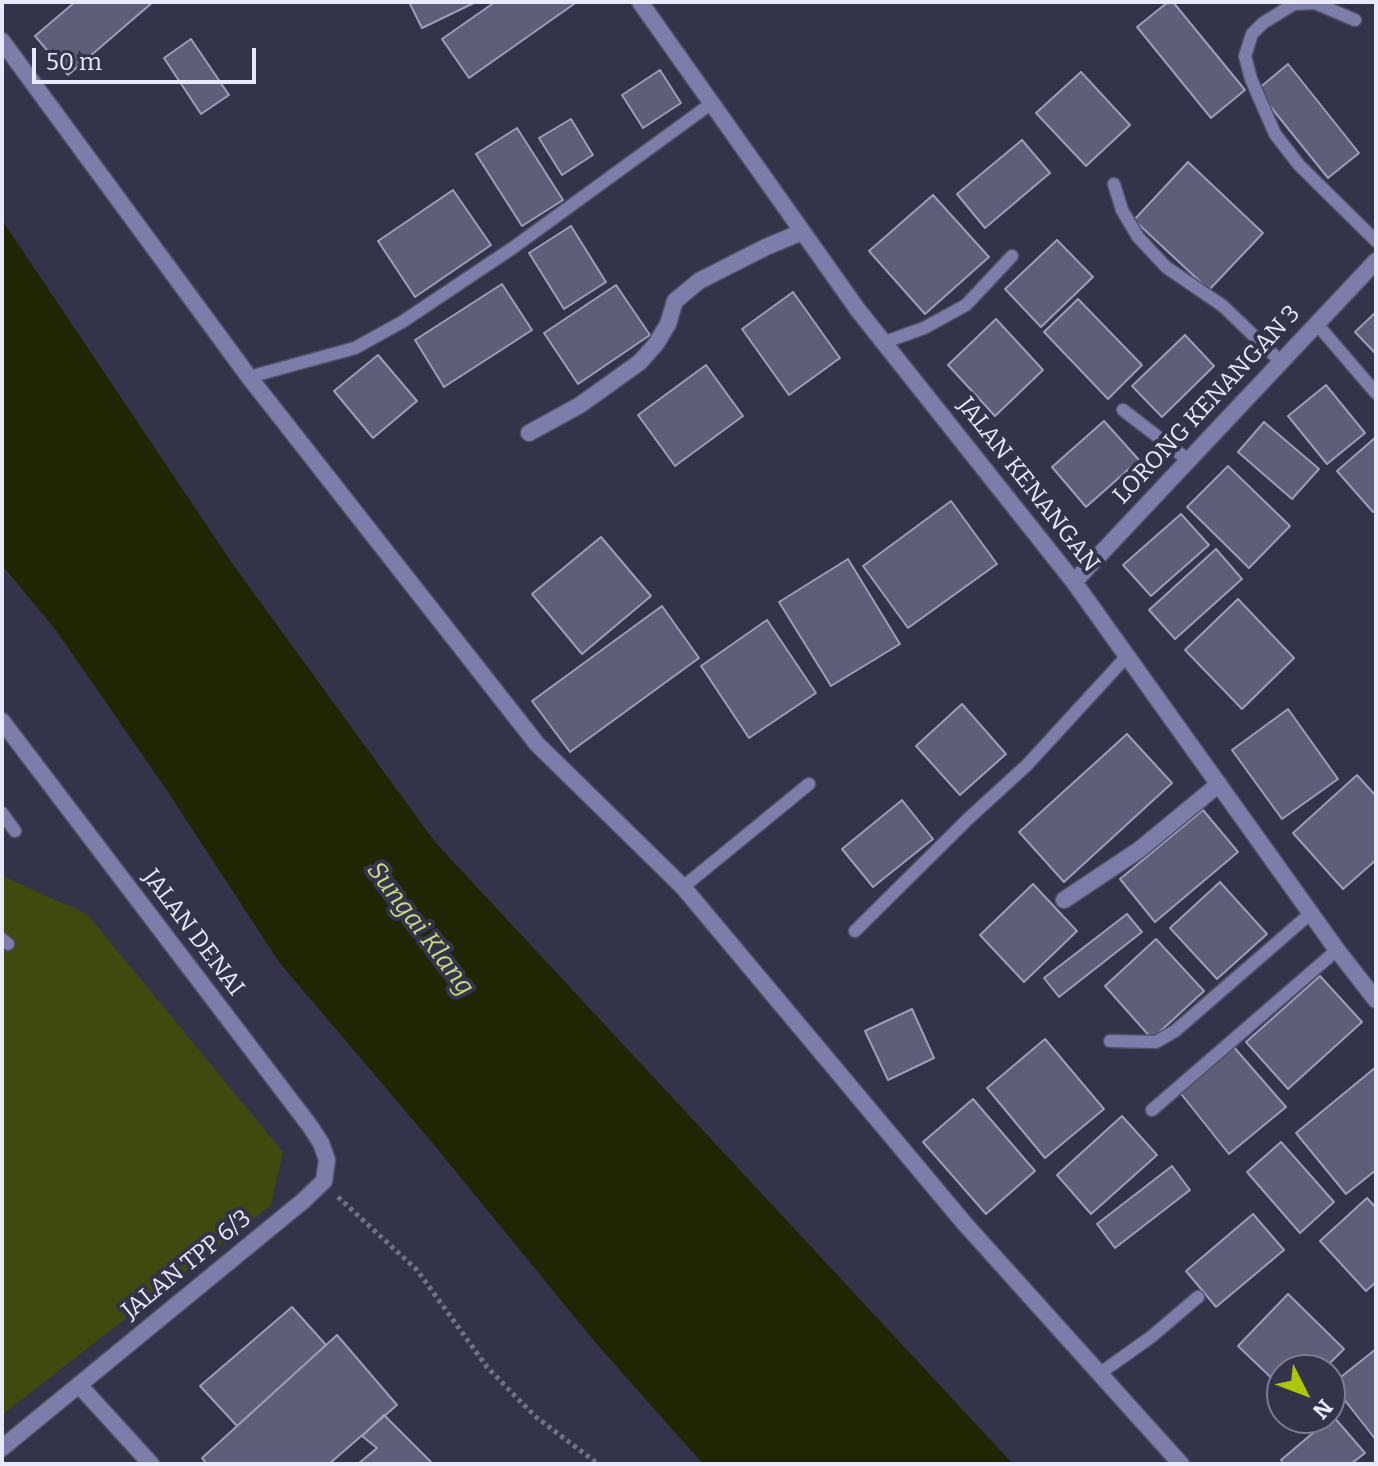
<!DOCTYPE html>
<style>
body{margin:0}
#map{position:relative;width:1378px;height:1466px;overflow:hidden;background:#33334a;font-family:Bitter,serif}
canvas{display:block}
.frame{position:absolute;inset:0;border:4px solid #e9eaf9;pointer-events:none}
.north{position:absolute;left:1266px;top:1354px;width:80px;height:80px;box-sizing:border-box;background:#33334a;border:2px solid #7c7c90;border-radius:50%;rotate:132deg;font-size:22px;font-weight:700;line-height:32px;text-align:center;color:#e9eaf9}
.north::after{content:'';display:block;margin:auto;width:28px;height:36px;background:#aec60a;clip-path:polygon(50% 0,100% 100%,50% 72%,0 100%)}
.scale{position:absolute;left:32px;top:48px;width:224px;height:36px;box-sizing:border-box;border:4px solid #e9eaf9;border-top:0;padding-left:10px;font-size:24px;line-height:28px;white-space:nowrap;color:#e9eaf9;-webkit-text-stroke:6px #33334a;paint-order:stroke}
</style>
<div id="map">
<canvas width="1378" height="1466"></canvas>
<div class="frame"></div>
<div class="north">N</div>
<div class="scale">50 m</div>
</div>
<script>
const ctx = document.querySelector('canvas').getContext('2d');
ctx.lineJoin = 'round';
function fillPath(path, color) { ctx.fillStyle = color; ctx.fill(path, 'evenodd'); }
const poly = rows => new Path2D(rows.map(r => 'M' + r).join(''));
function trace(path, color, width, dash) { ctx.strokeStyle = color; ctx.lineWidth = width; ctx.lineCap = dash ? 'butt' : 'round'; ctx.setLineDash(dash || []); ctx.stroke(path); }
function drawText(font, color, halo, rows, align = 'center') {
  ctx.font = font + ' Bitter,serif'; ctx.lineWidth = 8; ctx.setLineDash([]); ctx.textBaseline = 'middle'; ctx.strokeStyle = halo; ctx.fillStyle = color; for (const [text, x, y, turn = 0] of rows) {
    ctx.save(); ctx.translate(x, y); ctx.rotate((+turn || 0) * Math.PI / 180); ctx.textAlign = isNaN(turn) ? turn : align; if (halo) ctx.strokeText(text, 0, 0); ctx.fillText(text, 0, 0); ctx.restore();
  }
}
fillPath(poly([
 [2,876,87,914,283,1152,271,1205,2,1415]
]), '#414a0e');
fillPath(poly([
 [2,220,234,566,435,842,1013,1464,703,1464,595,1342,435,1146,279,962,164,786,55,629,2,565]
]), '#202603');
const building = poly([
 [75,2,153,2,68,75,35,36,75,2],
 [409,2,476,2,422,28,409,2],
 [495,2,572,2,574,4,469,78,442,39,495,2],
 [1168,2,1173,2,1245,90,1211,118,1137,27,1168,2],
 [191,39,229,95,201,114,164,58,191,39],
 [1288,64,1359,153,1328,178,1257,90,1288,64],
 [660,70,681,103,643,128,622,95,660,70],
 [1081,72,1130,125,1086,166,1036,113,1081,72],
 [571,119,593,155,562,175,539,138,571,119],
 [517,128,563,200,522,226,476,154,517,128],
 [1022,140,1050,173,985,228,957,194,1022,140],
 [1188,162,1263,233,1209,290,1134,220,1188,162],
 [453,190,491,245,415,297,378,241,453,190],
 [933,195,989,257,925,314,869,251,933,195],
 [571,226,606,282,564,309,529,253,571,226],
 [1057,240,1093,277,1041,327,1005,289,1057,240],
 [502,284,532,330,444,387,415,340,502,284],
 [616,285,650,335,578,384,544,333,616,285],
 [793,292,840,358,789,395,742,329,793,292],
 [1078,299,1142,365,1108,399,1044,332,1078,299],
 [1376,312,1376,354,1355,332,1376,312],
 [996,319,1043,370,995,416,948,365,996,319],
 [1185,335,1214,366,1162,417,1132,386,1185,335],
 [378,355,417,401,373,438,334,391,378,355],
 [706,365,743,416,675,466,638,415,706,365],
 [1326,385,1365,433,1327,464,1288,416,1326,385],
 [1104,421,1139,460,1086,507,1052,467,1104,421],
 [1264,422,1319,469,1292,499,1238,452,1264,422],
 [1376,437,1376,510,1373,512,1337,471,1376,437],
 [1228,466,1290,526,1249,568,1187,507,1228,466],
 [951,501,997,564,908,628,863,566,951,501],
 [1181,514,1209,545,1151,596,1123,565,1181,514],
 [601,537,651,596,582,654,532,594,601,537],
 [1216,549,1242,579,1175,639,1149,610,1216,549],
 [848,559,900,644,831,686,779,602,848,559],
 [1238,599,1294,658,1242,709,1185,650,1238,599],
 [662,606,699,658,570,752,532,701,662,606],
 [767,620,816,693,749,738,701,666,767,620],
 [962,704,1006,754,960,795,916,746,962,704],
 [1288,709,1338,779,1282,819,1232,750,1288,709],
 [1127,734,1172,783,1064,882,1019,832,1127,734],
 [1357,775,1376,796,1376,860,1343,889,1293,833,1357,775],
 [902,800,933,839,873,887,842,849,902,800],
 [1203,810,1238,852,1155,922,1120,879,1203,810],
 [1220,882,1267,934,1217,979,1170,928,1220,882],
 [1033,884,1077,931,1024,982,980,935,1033,884],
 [1127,914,1142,932,1059,997,1044,978,1127,914],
 [1156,939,1204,991,1152,1039,1105,986,1156,939],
 [1320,976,1362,1022,1288,1089,1246,1042,1320,976],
 [912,1009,934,1058,888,1080,865,1031,912,1009],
 [1045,1039,1104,1109,1045,1158,987,1088,1045,1039],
 [1232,1045,1286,1107,1229,1154,1178,1090,1232,1045],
 [1376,1067,1376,1170,1346,1194,1296,1133,1376,1067],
 [973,1099,1035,1171,986,1214,923,1142,973,1099],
 [1122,1116,1157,1155,1091,1214,1057,1175,1122,1116],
 [1281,1142,1334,1202,1300,1233,1247,1172,1281,1142],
 [1172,1166,1190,1190,1115,1248,1097,1224,1172,1166],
 [1367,1198,1376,1208,1376,1282,1366,1291,1320,1241,1367,1198],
 [1253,1214,1284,1250,1216,1307,1186,1271,1253,1214],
 [1288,1294,1344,1349,1323,1370,1282,1370,1282,1388,1238,1346,1288,1294],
 [292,1307,326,1345,237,1426,200,1386,292,1307],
 [337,1335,397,1405,329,1464,207,1464,202,1458,337,1335],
 [1376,1349,1376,1440,1332,1384,1376,1349],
 [384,1415,433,1464,358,1464,377,1448,362,1436,384,1415],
 [1333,1416,1365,1453,1351,1464,1284,1464,1281,1460,1333,1416]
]);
fillPath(building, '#5e5e78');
trace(building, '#9c9dba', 2);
const service = poly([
 [1355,20,1315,3,1294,4,1263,23,1252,34,1245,56,1251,79,1275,134,1299,165,1376,241],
 [1114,184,1122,210,1138,237,1166,267,1223,306,1280,361],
 [1316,323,1376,393],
 [885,342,924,328,966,305,1012,256],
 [249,377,355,348,402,322,514,247,712,103],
 [1123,410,1188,460],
 [2,813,15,831],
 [683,887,809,784],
 [855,931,969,818,1027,765,1127,656],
 [2,939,8,944],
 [1110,1041,1156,1042,1175,1031,1311,913],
 [1152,1110,1337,950],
 [1099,1374,1151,1337,1198,1297]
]);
const minor = poly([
 [640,2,858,310,1074,582,1337,950,1376,1000],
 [2,41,249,377,537,744,683,887,965,1224,1181,1464],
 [529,433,580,405,640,362,656,344,668,324,675,301,699,281,766,247,802,232],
 [1074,582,1376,261],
 [2,721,310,1126,321,1143,327,1160,324,1181,303,1201,2,1448],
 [1064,900,1139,850,1219,784],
 [79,1385,151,1464]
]);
trace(service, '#505066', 15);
trace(minor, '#505066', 19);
trace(poly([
 [338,1197,417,1270,487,1367,516,1397,536,1417,598,1464]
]), '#727286', 5, [4, 4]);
trace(service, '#7d7daa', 12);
trace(minor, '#7d7daa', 16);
drawText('24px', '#e9eaf9', '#33334a', [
 ["LORONG KENANGAN 3",1207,405,-47],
 ["JALAN KENANGAN",1028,485,52],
 ["JALAN DENAI",193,933,53],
 ["JALAN TPP 6/3",187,1265,-39]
]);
drawText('italic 26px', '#cadc7f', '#33334a', [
 ["Sungai Klang",420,929,53]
]);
</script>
